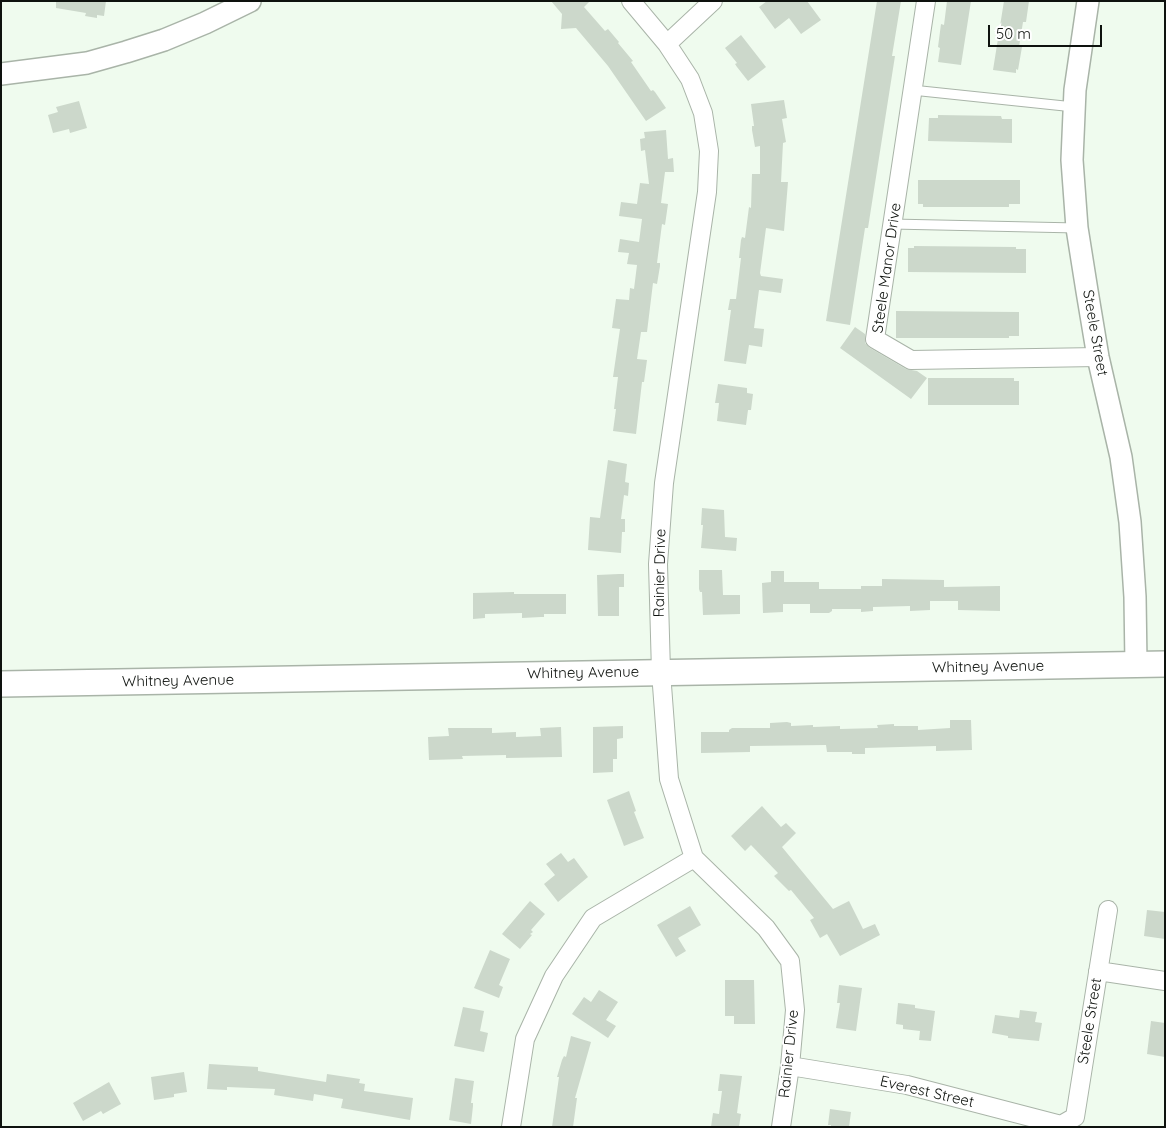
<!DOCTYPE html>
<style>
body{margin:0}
#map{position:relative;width:1166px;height:1128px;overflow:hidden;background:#effbee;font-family:Quicksand,sans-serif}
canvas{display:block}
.frame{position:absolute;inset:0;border:2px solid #0e120e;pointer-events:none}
.scale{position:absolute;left:988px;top:25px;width:114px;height:22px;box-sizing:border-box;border:2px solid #0e120e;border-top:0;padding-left:6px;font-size:15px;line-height:18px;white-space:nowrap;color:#0e120e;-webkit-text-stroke:4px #fff;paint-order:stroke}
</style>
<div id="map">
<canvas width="1166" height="1128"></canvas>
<div class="frame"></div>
<div class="scale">50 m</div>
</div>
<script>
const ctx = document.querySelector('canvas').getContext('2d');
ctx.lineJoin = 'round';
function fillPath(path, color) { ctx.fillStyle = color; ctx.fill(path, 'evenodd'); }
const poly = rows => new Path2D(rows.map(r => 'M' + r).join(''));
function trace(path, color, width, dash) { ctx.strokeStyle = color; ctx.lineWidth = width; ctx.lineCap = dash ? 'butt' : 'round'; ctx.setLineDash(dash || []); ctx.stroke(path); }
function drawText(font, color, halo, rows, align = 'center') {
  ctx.font = font + ' Quicksand,sans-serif'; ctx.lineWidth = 4; ctx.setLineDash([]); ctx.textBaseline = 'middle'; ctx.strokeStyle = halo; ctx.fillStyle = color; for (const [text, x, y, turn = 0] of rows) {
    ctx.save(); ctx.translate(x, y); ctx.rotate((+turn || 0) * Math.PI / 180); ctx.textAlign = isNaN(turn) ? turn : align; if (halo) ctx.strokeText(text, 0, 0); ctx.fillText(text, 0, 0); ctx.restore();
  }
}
fillPath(poly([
 [56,1,106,1,104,16,97,15,97,18,85,16,86,13,56,8],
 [551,1,590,1,584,7,605,31,608,29,619,42,618,43,633,61,631,62,651,91,653,90,655,92,666,108,646,121,608,66,576,28,561,29,562,14],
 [767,1,807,1,821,20,801,34,789,18,775,29,759,7],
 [877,1,901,1,892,56,895,56,884,126,868,228,865,228,850,325,826,321],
 [947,1,971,1,961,65,938,62,940,48,938,47,941,24,944,25],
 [1004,1,1029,1,1026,22,1023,22,1019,47,1022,47,1018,70,1016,69,1016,73,993,70],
 [741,35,766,67,748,81,737,67,735,64,737,63,725,48],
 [784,100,787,118,782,119,786,142,783,143,781,182,788,182,784,231,766,228,760,273,761,276,783,279,781,293,759,290,754,328,764,329,762,347,749,345,746,364,724,361,731,310,728,310,730,299,736,299,741,258,739,258,741,240,742,237,745,238,749,207,751,208,752,174,760,174,760,146,755,147,752,130,752,126,754,126,751,104],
 [79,101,87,128,70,133,69,129,53,133,48,115,58,112,56,107],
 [938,115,1001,116,1002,119,1012,119,1012,143,928,141,929,118,938,118],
 [666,130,668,159,673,158,674,172,665,172,661,203,668,204,665,225,662,224,657,263,660,263,660,266,657,284,653,283,647,332,641,332,637,359,647,360,644,382,642,382,636,434,613,431,616,409,614,409,618,377,613,377,620,329,612,328,616,299,629,300,630,288,634,289,637,265,627,264,629,253,618,252,620,239,639,242,642,219,619,216,621,202,637,204,640,183,649,184,645,150,641,151,640,139,645,138,644,132],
 [918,180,1020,180,1020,204,1009,204,1009,207,923,207,923,204,918,204],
 [914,246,1016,247,1016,249,1026,249,1026,273,908,272,908,248,914,248],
 [896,311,1019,312,1019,336,1009,336,1009,338,896,338],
 [855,327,865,334,865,343,870,348,906,369,917,371,927,378,911,399,840,348],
 [928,378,1014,378,1014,381,1019,381,1019,405,928,405],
 [718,384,747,388,747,393,753,394,751,410,748,410,746,425,717,421,719,403,715,403],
 [608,460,627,464,625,482,629,483,628,496,624,495,621,519,625,519,625,532,622,532,621,553,588,550,590,517,600,518],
 [702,508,724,510,725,537,737,538,736,551,701,548,703,525,701,525],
 [699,570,722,570,723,595,740,595,740,614,703,615,702,592,700,592,699,589],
 [771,571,784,571,784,582,819,582,819,589,861,589,861,586,882,586,882,579,944,580,944,587,1000,586,1000,611,958,610,958,601,930,601,930,610,910,611,910,606,873,607,873,611,861,612,861,609,832,609,832,611,829,613,810,613,810,604,783,604,783,612,763,613,762,583,771,582],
 [619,574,624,574,624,587,619,587,619,616,598,616,597,575],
 [514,592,514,594,566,594,566,614,544,614,544,617,541,617,522,618,522,613,485,614,485,618,473,619,473,593],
 [950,720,971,720,972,750,936,751,936,746,865,748,865,754,852,754,852,752,827,752,826,745,750,746,750,752,701,753,701,732,729,732,729,730,732,728,770,728,770,723,787,722,791,723,791,726,813,725,813,727,840,726,840,729,878,728,877,725,894,724,894,726,918,726,918,730,950,728],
 [623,726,623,738,617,739,617,759,613,759,613,772,593,773,593,727],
 [561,727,562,757,506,758,506,755,462,756,463,759,429,760,428,737,449,736,448,728,492,728,492,733,516,732,516,737,541,736,540,728],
 [629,791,635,808,636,811,634,812,644,838,624,846,607,800],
 [762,806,781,827,786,823,796,833,782,847,833,909,849,901,863,929,875,924,880,935,840,956,827,934,820,938,810,920,814,918,791,890,789,891,774,876,778,873,751,845,745,851,731,836],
 [561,853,568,862,574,858,588,877,558,902,544,884,555,875,546,864],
 [530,901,545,914,531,930,533,932,530,934,532,935,520,949,502,934],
 [690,906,701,925,678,938,686,951,676,957,657,925],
 [1147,910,1165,912,1165,939,1144,936],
 [490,950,510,959,499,985,503,987,499,998,474,988],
 [725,980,754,980,755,1024,734,1024,734,1016,725,1016],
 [839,985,862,988,856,1031,836,1028,840,1003,837,1003],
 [599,990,618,1002,606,1020,616,1026,608,1038,572,1014,584,997,591,1002],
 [898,1003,915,1005,915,1008,935,1011,931,1041,919,1040,920,1031,903,1029,903,1025,896,1024],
 [463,1007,484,1011,480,1031,488,1033,484,1052,454,1046],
 [1020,1010,1037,1012,1035,1022,1042,1023,1039,1041,1008,1038,1008,1036,992,1033,995,1015,1019,1018],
 [1151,1021,1165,1023,1165,1057,1147,1054],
 [571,1036,591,1042,575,1098,577,1098,573,1127,552,1127,559,1077,557,1077,562,1060,564,1056,566,1057],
 [209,1064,258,1067,258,1071,326,1082,327,1074,360,1079,359,1083,365,1084,364,1091,413,1098,410,1120,341,1108,343,1099,314,1094,313,1101,274,1095,275,1089,227,1087,227,1090,207,1089],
 [184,1072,187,1092,174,1094,174,1097,154,1100,151,1077],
 [720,1074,742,1076,737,1113,741,1114,739,1127,711,1127,713,1113,719,1114,722,1091,718,1091],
 [455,1078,474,1081,471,1103,473,1103,473,1106,471,1124,449,1120],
 [109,1082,121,1104,103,1114,101,1111,83,1121,73,1103],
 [830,1109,851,1112,849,1127,831,1127,831,1125,828,1125]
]), '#ccd8cb');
const service = poly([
 [912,90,1074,107],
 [892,224,1077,228]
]);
const minor = poly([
 [631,1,667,44,690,79,703,113,709,151,707,192,664,483,658,564,661,672,669,779,694,858,766,928,790,961,795,1010,790,1066,781,1127],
 [926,1,875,339,911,360,1098,357],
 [667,44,713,1],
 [1098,971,1165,981],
 [790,1066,907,1085,1061,1125],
 [1061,1125,1075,1117,1108,910],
 [511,1127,525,1039,554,976,593,918,694,858]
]);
const tertiary = poly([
 [1088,1,1075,90,1072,160,1077,228,1087,291,1098,357,1121,457,1130,522,1135,597,1136,664],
 [1,74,87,63,126,52,164,40,205,23,250,1]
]);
const secondary = poly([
 [1,684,1165,664]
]);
trace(service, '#a9b4a8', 11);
trace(minor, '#a9b4a8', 20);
trace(tertiary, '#a9b4a8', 24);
trace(secondary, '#a9b4a8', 28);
trace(service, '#fff', 9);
trace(minor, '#fff', 18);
trace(tertiary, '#fff', 21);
trace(secondary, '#fff', 25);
drawText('15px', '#0e120e', '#fff', [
 ["Steele Manor Drive",887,268,-82],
 ["Steele Street",1095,333,80],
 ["Rainier Drive",660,573,-89],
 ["Whitney Avenue",988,667,-1],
 ["Whitney Avenue",583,673,-1],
 ["Whitney Avenue",178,681,-1],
 ["Steele Street",1090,1021,-81],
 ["Rainier Drive",789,1054,-84],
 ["Everest Street",927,1092,13]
]);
</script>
